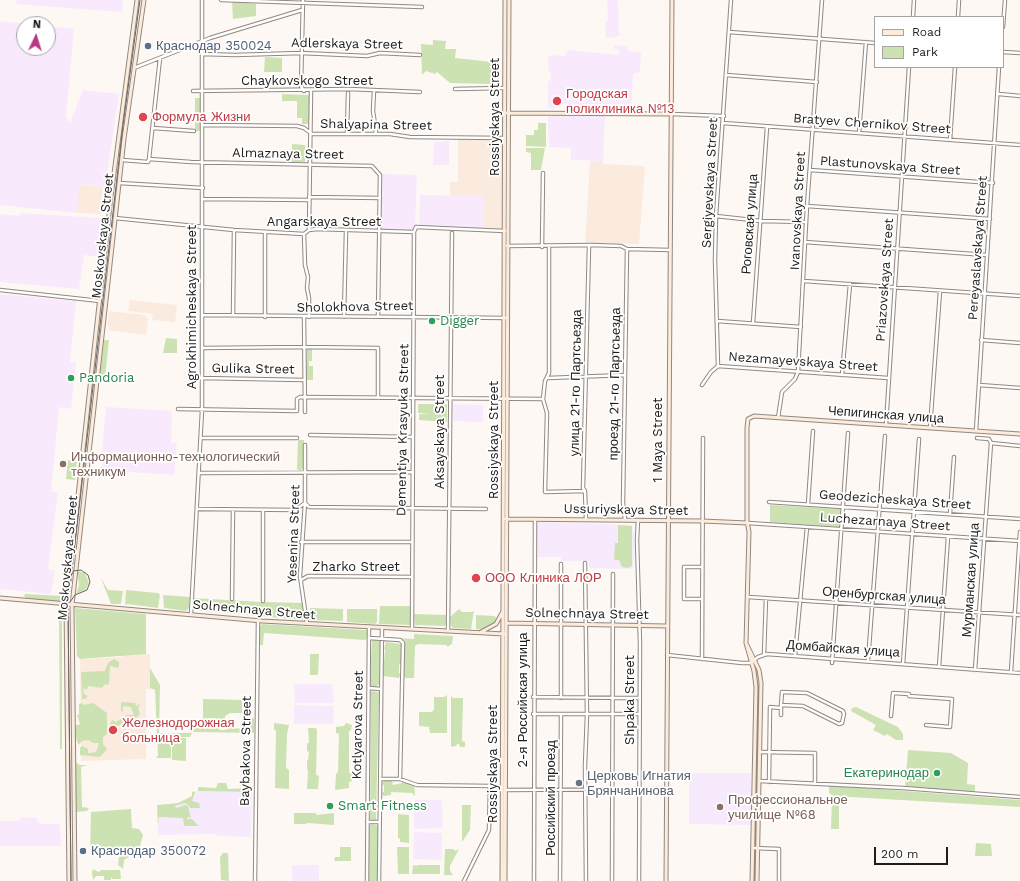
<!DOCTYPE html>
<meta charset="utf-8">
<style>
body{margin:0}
#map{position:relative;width:1020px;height:881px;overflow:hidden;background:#fef8f4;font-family:"Work Sans",sans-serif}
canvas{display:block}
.legend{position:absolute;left:874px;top:16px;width:130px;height:52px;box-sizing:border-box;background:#fff;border:1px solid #a5a4a3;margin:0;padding:5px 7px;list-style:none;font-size:12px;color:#1f1c19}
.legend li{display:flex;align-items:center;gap:8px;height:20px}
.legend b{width:20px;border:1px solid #a5a4a3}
.north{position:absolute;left:16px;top:16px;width:40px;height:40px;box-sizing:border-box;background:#fff;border:1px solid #a5a4a3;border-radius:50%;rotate:4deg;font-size:11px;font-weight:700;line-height:16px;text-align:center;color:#1f1c19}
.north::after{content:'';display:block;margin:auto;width:14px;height:18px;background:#b93882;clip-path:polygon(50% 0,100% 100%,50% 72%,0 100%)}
.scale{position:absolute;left:874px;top:847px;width:74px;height:18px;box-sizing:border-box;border:2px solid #1f1c19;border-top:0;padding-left:5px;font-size:12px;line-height:14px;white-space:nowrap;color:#1f1c19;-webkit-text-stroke:3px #fff;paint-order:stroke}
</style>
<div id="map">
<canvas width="1020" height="881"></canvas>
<ul class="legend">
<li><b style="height:5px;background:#fdecdb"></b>Road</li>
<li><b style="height:11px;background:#cde2b2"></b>Park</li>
</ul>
<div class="north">N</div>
<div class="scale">200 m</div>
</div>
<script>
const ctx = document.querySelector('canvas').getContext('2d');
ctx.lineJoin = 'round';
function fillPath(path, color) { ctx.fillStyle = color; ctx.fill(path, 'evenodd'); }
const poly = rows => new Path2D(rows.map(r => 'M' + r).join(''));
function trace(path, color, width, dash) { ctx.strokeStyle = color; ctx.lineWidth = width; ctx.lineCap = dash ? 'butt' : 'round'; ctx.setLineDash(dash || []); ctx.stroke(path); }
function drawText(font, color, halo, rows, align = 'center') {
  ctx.font = font + ' "Work Sans",sans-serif'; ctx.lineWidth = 3.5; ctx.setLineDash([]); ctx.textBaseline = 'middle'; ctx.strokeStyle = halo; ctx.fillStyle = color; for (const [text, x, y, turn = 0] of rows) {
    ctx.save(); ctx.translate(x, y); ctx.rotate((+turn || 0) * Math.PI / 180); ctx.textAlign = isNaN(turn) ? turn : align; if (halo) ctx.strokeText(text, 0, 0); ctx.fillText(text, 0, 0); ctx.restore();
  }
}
fillPath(poly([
 [458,138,504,138,505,229,483,229,484,196,450,196,450,182,458,182],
 [590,161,603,161,603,164,645,166,639,244,592,243,585,245],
 [79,184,103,187,101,214,76,213],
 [130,300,177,305,175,322,152,320,153,314,128,311],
 [109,311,145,315,148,319,146,335,108,330,109,326,107,326],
 [122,654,150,654,150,689,146,689,146,759,81,761,80,659,122,657]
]), '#fbeade');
fillPath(poly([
 [17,0,123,0,122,12,16,4],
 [607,0,618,0,619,33,621,35,616,37,606,38,605,21,608,21],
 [0,21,26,24,24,24,24,48,48,48,48,26,74,29,66,117,70,123,83,90,119,94,105,187,80,184,76,213,0,205],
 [614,45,628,46,627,51,641,52,640,72,633,74,631,111,561,104,559,100,556,100,555,109,548,108,548,81,551,81,551,73,549,73,548,57,551,55,565,56,568,50,619,55,620,50,613,49],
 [548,116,605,116,603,161,571,160,571,148,549,147],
 [449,141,449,165,433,165,434,142],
 [381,174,417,175,415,229,411,230,381,230],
 [420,195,484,196,483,229,419,226],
 [21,213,101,218,99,235,102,236,100,257,84,255,79,289,0,282,0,214,20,216],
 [0,294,76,301,70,362,76,362,71,409,59,407,51,491,58,492,48,569,55,571,51,594,0,589],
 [106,407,172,411,171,443,177,443,174,475,101,470,101,467,103,467,103,463,101,462],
 [21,817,37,818,37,822,43,824,60,824,61,846,0,846,0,821,18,821]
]), '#f8e9fd');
fillPath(poly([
 [453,404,483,405,483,422,453,421],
 [537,522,631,525,634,533,634,561,633,569,589,568,589,561,561,561,561,557,537,557],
 [294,684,332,684,334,701,332,703,295,703],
 [294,705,334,706,333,724,294,724],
 [689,773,751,773,751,825,689,824],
 [192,791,252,792,251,837,217,836,216,834,158,835,157,805,173,804,184,801,192,796],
 [415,800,442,800,443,828,414,829],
 [414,832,442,833,442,860,413,859],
 [292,865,319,865,319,881,292,881]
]), '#f7eafd');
fillPath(poly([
 [232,1,256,4,256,16,233,19],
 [433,40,446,41,445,49,456,49,455,58,492,62,491,84,450,83,437,72,435,74,426,71,422,75,421,44,433,45],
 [265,57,282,58,282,72,264,72],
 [282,94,309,95,309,124,302,124,302,118,297,118,297,101,282,101],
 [195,98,202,98,202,131,195,131],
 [538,123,546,123,546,147,526,146,526,135,534,135,534,130,538,130],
 [292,144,305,145,305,162,292,162],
 [526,148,545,148,541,170,531,170,531,153,526,152],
 [166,338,177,339,177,353,163,353],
 [104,340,109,340,105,378,99,377],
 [307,348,312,348,312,361,309,361,309,366,313,366,313,380,306,380],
 [418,404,447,404,447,422,419,420,419,414,430,413,418,413],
 [298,440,304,440,304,467,300,471,297,469],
 [68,460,77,461,75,480,66,479],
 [770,505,842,509,840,527,770,522],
 [618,525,632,526,632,566,628,568,622,567,619,560,614,560,615,543,618,543],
 [77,571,85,573,89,583,85,590,76,594,79,585],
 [101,578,108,590,123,591,121,604,111,604],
 [126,590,158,593,160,595,158,608,127,604,125,605],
 [25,594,63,596,63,600,60,602,26,599,24,596],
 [163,595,190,597,189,608,186,611,164,608],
 [193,598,262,602,303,603,305,618,303,620,195,610,192,608],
 [380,606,411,606,411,625,379,624],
 [75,608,146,614,146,654,80,659,77,656],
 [310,608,343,609,343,621,310,620,308,619],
 [347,609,377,609,377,622,375,624,347,622],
 [459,609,462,612,471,612,474,611,471,629,453,628,451,626,450,617],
 [414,614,448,615,447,624,444,626,415,625],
 [476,615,494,616,498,619,494,624,483,630,476,629],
 [59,618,62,618,62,749,60,749],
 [262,624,367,630,368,637,365,640,264,633,263,645,259,645,259,627],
 [414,634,453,636,452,644,447,647,447,645,418,644,415,646,414,678,407,678,404,677,403,670,405,641,396,638,414,639],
 [372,639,380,641,379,684,376,687,371,687,370,684],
 [386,642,402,644,402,662,399,665,399,673,401,675,399,678,383,676,385,649,384,649],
 [310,654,319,654,318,675,310,675],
 [114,659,119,662,119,666,118,668,110,666,109,683,108,685,105,684,102,688,88,686,87,690,83,688,84,694,88,696,85,699,82,699,81,672,105,671,108,663],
 [150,668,160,685,159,733,192,733,190,737,171,737,171,758,156,758,158,755,155,690,150,688],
 [371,691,379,692,376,820,374,821,370,819],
 [447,695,447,733,430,733,429,727,419,726,419,712,432,712,434,709,434,697,444,697],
 [451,696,453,698,463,698,462,741,465,742,465,747,460,747,459,744,457,744,456,746,451,747],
 [203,699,242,700,242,713,230,713,225,716,225,722,213,722,212,724,220,724,219,730,226,730,227,728,250,729,251,721,249,718,254,718,254,733,193,732,193,722,203,722],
 [121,702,135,703,136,706,140,704,138,708,140,714,133,722,127,720,118,726,110,725,112,720,116,722,127,715,134,715,131,707,123,706,123,711,121,712],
 [82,703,84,705,93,703,107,713,107,734,103,737,103,744,107,749,100,757,80,755,80,748,82,746,88,749,88,753,91,753,96,752,99,743,93,743,88,740,82,741,79,745,77,742,74,726,80,724,77,715,79,715,79,704],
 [856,707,898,727,903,734,903,740,896,740,887,734,885,736,873,730,876,725,851,711,852,708],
 [274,723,289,725,287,734,286,768,289,770,289,789,275,788,276,731,274,729],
 [346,723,352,725,351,730,349,731,349,772,352,774,352,781,349,782,349,788,335,790,336,774,338,772,339,734,336,733,336,727,344,726],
 [308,728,316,728,317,731,316,775,319,776,318,789,307,789,308,770,307,770,307,761,308,760,309,752,307,751,307,743,309,743],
 [172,738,186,738,186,761,172,760],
 [908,750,951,753,968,763,967,784,975,785,975,794,905,788],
 [75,762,80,765,87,765,81,767,82,807,89,808,87,811,76,812],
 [384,781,392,781,393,785,402,783,402,781,414,785,415,796,412,793,391,792,391,795,384,796,381,793,384,792,384,785,381,784],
 [218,783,226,783,228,789,251,788,251,792,198,791,198,787,216,788],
 [829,785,1020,800,1020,807,833,796,829,793],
 [192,792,195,792,192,801,199,803,200,808,190,808,189,806,185,803,175,806,176,808,185,805,188,806,191,818,188,817,187,819,192,819,199,826,184,826,183,818,159,817,158,824,157,805,178,803,192,796],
 [832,798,840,803,839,804,839,829,831,829],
 [462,805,471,805,470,830,462,842],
 [131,809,132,828,139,829,143,835,140,847,142,853,138,852,138,849,129,850,130,854,129,857,124,860,123,869,118,865,119,857,123,856,122,855,103,855,118,853,90,854,91,812],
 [294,813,316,813,316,815,334,813,334,825,307,823,306,824,294,824],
 [398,814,409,815,409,843,400,842,400,839,398,838],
 [372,824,378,826,377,881,369,881,369,826],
 [976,843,991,844,992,856,975,856],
 [340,847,351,847,351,861,334,861,335,857,340,857],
 [397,847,409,847,409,874,398,874],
 [445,849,454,849,455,851,459,849,450,866,450,871,453,875,444,875],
 [223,853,228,853,229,881,221,880,220,857],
 [413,865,417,866,417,865,440,865,440,874,412,874],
 [93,869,99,872,101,870,120,870,121,879,113,879,111,877,111,880,104,880,104,876,96,876,93,880,92,872]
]), '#cde2b2');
const street = poly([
 [221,0,422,7],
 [303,0,301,86,304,91],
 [913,17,914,0],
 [958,17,959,0],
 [1003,27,1005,0],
 [729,32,875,43],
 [1003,52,1020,53],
 [202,54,235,55,301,53,367,56,380,53,420,55],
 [134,68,210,38,302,10],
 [726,75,817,82],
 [455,89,505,88],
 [193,91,349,89,420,92],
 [374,91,373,111,376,131,375,134],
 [999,94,1020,96],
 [671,114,724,116],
 [723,123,1020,145],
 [203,125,297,126,304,128,312,134,390,134,410,137,503,138],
 [153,128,194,131],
 [859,133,866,42],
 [347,134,348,93],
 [950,140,955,67],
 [149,159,160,58],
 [122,160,148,162,149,159,191,162,372,166,380,175,378,316],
 [810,170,993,183],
 [119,183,203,188],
 [309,197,380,198],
 [203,199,309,200],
 [807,206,990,219],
 [716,216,761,221,806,222],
 [115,218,234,230,304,234,309,230,317,229,414,232],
 [309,230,311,91],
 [304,234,305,265,308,277,307,288,309,298,309,317],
 [805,242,987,255],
 [507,246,592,245,621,246,627,249,670,250],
 [542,247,543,173],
 [549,247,549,373,545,381,543,399,547,413,545,492,585,491],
 [804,281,1020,296],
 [0,290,100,301],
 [202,315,508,318],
 [233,315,234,230],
 [304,316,305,412],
 [265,317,265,232],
 [344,317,346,231],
 [717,321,801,327],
 [753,323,767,127],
 [981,340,1020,343],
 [202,348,305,347,378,348,378,398],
 [718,366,715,260,716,216,731,0],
 [842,375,850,284],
 [201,378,304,380],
 [548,378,625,375],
 [702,385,711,372,718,366,888,378],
 [979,385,1020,388],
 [178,409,297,411,297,399,300,397,543,399],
 [778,418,782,392,795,379,798,372,807,206,822,0],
 [886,425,909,67],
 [930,428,940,291],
 [976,431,999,67],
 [310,435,413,437],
 [201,438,297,438],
 [977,438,989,439,991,443,1020,446],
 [305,445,305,503,300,576,307,624],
 [200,473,413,472],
 [769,502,1020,519],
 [305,503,309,507,486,509],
 [808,504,813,431],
 [198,509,295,510,305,503],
 [950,514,954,457],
 [586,519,585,491,583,488,589,246],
 [625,520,623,503,627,249],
 [638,520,637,540,640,644,639,881],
 [748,523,1020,541],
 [301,542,412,542],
 [585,563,587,715,585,765,586,881],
 [702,567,684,567,684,599,702,599],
 [301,580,308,576,412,577],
 [748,597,1020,615],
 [232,599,233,510],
 [263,601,263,510],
 [191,614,202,410,202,0],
 [412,629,414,232,416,227,505,231],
 [448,631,452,233],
 [369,638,400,640,403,643,400,779],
 [667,655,742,663,751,663,758,657,767,654,1020,673],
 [764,655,766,598],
 [795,656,807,527],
 [702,659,703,438],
 [868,661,885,436],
 [832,663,848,433],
 [903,664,919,439],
 [939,667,948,537],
 [975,670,991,443],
 [1011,672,1020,532],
 [369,688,381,689],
 [533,697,640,698],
 [561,698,561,564],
 [533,714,640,714],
 [781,715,781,705,803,706,839,724,842,723,844,714,843,711,807,693,782,692,781,705],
 [891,716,893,693,909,694,909,696,952,699,950,727,926,725],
 [760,752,815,753,815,784],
 [380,779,400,779,417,785,490,786,489,830,464,881],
 [760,781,903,788,1020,797],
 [769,782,770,707,781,708],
 [505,790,666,789],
 [367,822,380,822],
 [753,848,779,849,779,881],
 [255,881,258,621],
 [367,881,369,627],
 [379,881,382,628],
 [534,881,535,519],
 [560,881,561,715],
 [612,881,613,574]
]);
const secondary = poly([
 [507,113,671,114],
 [506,519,702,521,748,523],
 [0,598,262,621,504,634],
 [506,623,667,626],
 [481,632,496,624,502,613],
 [747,645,759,670,761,683,757,881],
 [69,881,66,605,111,196,137,0],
 [75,881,72,605,124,139,144,0],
 [502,881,505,0],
 [505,881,509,0],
 [666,881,672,0],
 [752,881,756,687,754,671,746,643,749,532,747,521,747,428,748,419,754,416,1020,434]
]);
trace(street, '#918881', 4.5);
trace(secondary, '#918881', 5);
trace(street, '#fff', 2.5);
trace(secondary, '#fdecdb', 3);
trace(poly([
 [70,602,75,595,87,590,90,582,88,575,81,570,73,571,71,577],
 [71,881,68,605,123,125,140,0]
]), '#676360', 1);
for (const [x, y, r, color] of [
 [148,46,4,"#5c6f8a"],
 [557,101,5,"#e0444e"],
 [143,117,5,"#e0444e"],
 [432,321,4,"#2e9e5b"],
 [71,378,4,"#2e9e5b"],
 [63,464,4,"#8d6e63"],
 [476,578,5,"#e0444e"],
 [113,730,5,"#e0444e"],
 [937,773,4,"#2e9e5b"],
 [579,783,4,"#6b7280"],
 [330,806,4,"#2e9e5b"],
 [720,807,4,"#8d6e63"],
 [83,851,4,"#5c6f8a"]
]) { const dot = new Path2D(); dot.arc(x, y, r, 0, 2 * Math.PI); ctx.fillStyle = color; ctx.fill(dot); trace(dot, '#fff', 1.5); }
drawText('13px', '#1f1c19', '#fff', [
 ["Adlerskaya Street",347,44,1],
 ["Chaykovskogo Street",307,81],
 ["Rossiyskaya Street",495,117,-90],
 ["Bratyev Chernikov Street",872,124,4],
 ["Shalyapina Street",376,125,1],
 ["Almaznaya Street",288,154,1],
 ["Plastunovskaya Street",890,166,4],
 ["Sergiyevskaya Street",710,183,-87],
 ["Ivanovskaya Street",798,211,-87],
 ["Angarskaya Street",324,222],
 ["Роговская улица",750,224,-86],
 ["Moskovskaya Street",103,236,-84],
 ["Pereyaslavskaya Street",978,248,-86],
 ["Priazovskaya Street",885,280,-86],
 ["Agrokhimicheskaya Street",192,307,-90],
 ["Sholokhova Street",355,307,-1],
 ["Nezamayevskaya Street",803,362,4],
 ["Gulika Street",253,369,1],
 ["улица 21-го Партсъезда",576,383,-89],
 ["проезд 21-го Партсъезда",615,384,-89],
 ["Чепигинская улица",886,415,4],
 ["Dementiya Krasyuka Street",403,430,-89],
 ["Aksayskaya Street",440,432,-90],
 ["Rossiyskaya Street",494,440,-90],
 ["1 Maya Street",658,440,-90],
 ["Geodezicheskaya Street",895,500,4],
 ["Ussuriyskaya Street",626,510,1],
 ["Luchezarnaya Street",885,522,4],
 ["Yesenina Street",294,534,-88],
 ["Moskovskaya Street",68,558,-85],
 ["Zharko Street",356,567],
 ["Мурманская улица",971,580,-86],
 ["Оренбургская улица",884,596,4],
 ["Solnechnaya Street",254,610,5],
 ["Solnechnaya Street",587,614,1],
 ["Домбайская улица",843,649,4],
 ["2-я Российская улица",523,700,-90],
 ["Shpaka Street",630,700,-90],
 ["Kotlyarova Street",358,725,-89],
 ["Baybakova Street",246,751,-89],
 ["Rossiyskaya Street",493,764,-90],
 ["Российский проезд",551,798,-90]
]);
drawText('13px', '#4e5e75', '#fff', [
 ["Краснодар 350024",156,46],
 ["Краснодар 350072",91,851]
], 'left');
drawText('13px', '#be3a42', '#fff', [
 ["Городская",566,94],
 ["поликлиника №13",566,109],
 ["Формула Жизни",152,117],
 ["ООО Клиника ЛОР",485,578],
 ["Железнодорожная",122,723],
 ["больница",122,738]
], 'left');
drawText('13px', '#27864d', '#fff', [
 ["Digger",440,321],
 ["Pandoria",79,378],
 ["Екатеринодар",929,773,"right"],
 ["Smart Fitness",338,806]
], 'left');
drawText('13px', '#785e54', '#fff', [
 ["Информационно-технологический",71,457],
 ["техникум",71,472],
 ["Профессиональное",728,800],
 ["училище №68",728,815]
], 'left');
drawText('13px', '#5b616d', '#fff', [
 ["Церковь Игнатия",587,776],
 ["Брянчанинова",587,791]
], 'left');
</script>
